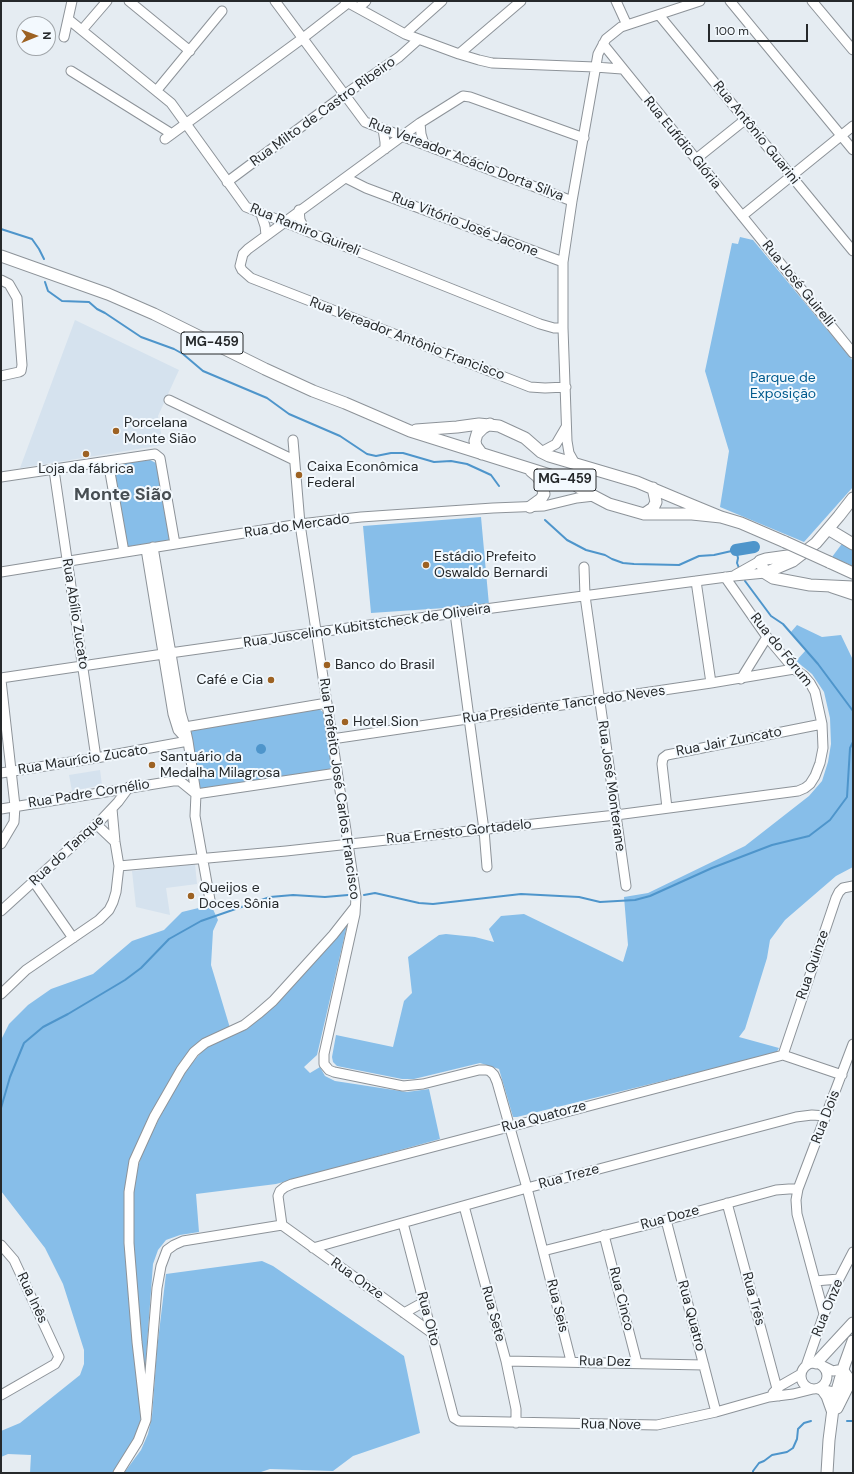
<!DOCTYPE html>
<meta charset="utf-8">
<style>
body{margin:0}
#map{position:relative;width:854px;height:1474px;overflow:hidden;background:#e5ecf2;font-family:"DM Sans",sans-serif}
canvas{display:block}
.frame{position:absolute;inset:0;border:2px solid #26292b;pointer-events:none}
.north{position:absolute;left:16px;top:16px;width:40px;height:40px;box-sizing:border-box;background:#f3f9fe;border:1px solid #a1a6aa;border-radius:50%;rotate:89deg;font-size:11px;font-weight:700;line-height:16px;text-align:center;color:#26292b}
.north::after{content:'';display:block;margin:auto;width:14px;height:18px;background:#9d6223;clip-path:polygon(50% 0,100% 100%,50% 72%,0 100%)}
.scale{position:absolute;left:708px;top:24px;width:100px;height:18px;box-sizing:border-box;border:2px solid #26292b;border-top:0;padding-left:5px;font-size:12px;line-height:14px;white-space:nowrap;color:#26292b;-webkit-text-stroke:3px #f3f9fe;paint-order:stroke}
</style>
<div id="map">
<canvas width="854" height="1474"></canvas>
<div class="frame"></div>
<div class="north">N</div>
<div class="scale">100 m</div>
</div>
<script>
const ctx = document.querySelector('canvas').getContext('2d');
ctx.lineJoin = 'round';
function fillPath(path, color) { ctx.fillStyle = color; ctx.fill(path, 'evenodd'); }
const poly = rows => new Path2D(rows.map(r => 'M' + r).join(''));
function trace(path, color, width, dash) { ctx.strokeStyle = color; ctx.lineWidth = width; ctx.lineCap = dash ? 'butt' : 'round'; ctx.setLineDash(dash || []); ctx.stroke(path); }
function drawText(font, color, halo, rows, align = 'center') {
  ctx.font = font + ' "DM Sans",sans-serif'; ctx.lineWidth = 4; ctx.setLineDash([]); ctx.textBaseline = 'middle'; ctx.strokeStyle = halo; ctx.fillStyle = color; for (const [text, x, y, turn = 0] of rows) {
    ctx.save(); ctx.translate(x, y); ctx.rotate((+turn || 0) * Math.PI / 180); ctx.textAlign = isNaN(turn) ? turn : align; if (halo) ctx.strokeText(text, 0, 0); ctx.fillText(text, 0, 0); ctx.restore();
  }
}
fillPath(poly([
 [75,320,179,370,158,416,163,445,20,468],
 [100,770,102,785,72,791,69,775],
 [195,864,197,884,166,888,170,915,136,907,132,871]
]), '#d5e2ee');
fillPath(poly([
 [740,237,753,240,853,361,853,487,804,542,720,507,729,451,705,371,732,243,738,244],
 [150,460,156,463,171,540,125,547,111,465],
 [481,517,489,605,371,613,363,526],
 [844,541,853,546,853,566,832,557],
 [797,625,822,637,841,635,853,660,853,867,836,876,785,920,770,940,767,958,745,1029,739,1037,779,1048,776,1053,517,1117,513,1117,499,1069,480,1063,414,1079,402,1079,337,1066,333,1062,332,1057,336,1035,393,1047,404,1001,412,993,408,957,439,935,446,934,475,937,494,942,489,929,501,916,524,914,623,962,628,945,624,897,648,893,745,846,809,796,822,781,828,762,831,744,830,718,824,692,812,674,796,661,806,650,791,632],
 [319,709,323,712,332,765,329,770,202,789,199,787,190,733,192,730],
 [211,905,218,920,213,931,211,965,230,1028,201,1041,161,1096,125,1196,124,1225,135,1360,142,1413,138,1431,130,1447,113,1473,30,1473,31,1455,8,1454,1,1457,1,1431,20,1423,80,1375,84,1364,84,1350,63,1284,45,1248,1,1191,1,1040,9,1024,28,1005,51,989,93,974,132,941,164,930,182,912],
 [348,921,317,1055,304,1067,310,1073,320,1067,325,1076,335,1081,407,1092,429,1089,440,1139,276,1184,196,1194,199,1232,180,1235,166,1240,158,1250,153,1264,144,1385,131,1231,132,1203,135,1177,142,1154,168,1100,189,1067,203,1050,218,1041,247,1029,269,1011],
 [262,1261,273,1266,404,1356,420,1433,353,1456,333,1471,270,1469,258,1473,124,1473,141,1450,148,1434,152,1416,157,1349,166,1274]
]), '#87bee9');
fillPath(poly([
 '256 749a5 5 0 1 1 10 0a5 5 0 1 1-10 0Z'
]), '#4e95cb');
trace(poly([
 [1,229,32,239,39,249,44,259],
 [45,282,48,291,62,301,89,302,97,309,105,313,141,337,174,349,183,354,203,371,267,398,289,414,340,436,367,454,376,456,391,453,403,453,434,462,451,461,467,464,491,475,499,486],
 [545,520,567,540,586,550,605,555,612,559,623,563,634,564,679,565,699,556,714,555,736,550,738,558,737,563,739,568],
 [745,581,771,616,783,624,818,664,853,711],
 [364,895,375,893,419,903,433,904,521,894,579,897,600,902,635,900,650,896,712,868,772,845,809,836,830,820,847,797,850,748,853,742],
 [1,1108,10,1077,24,1043,43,1027,68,1014,125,980,141,968,169,939,201,921,270,897,293,895,325,897,348,895],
 [847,1421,853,1421],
 [753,1473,753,1471,759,1463,764,1461,772,1455,787,1452,793,1448,797,1439,798,1429,804,1423,811,1421]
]), '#4e95cb', 2);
trace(poly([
 [736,550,754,547]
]), '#4e95cb', 12);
const minor = poly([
 [129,1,190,51],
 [275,1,365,122,572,201],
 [345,1,405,34,459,54,479,60,492,63,595,67,622,69],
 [616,1,627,25],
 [730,1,853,150],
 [812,1,853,50],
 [358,8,366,1],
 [659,15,853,251],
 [68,19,171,103,246,207,540,324,554,328,563,328],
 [82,30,107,1],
 [405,34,442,1],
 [64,37,72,1],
 [603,44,853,353],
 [459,54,521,1],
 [71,71,172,134],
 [157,90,222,11],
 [420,123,421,134,424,144],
 [383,129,385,142,385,149],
 [165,139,303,38,348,3],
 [696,159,746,119],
 [346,178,366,188,563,262],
 [227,182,344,95,399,57,419,39],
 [299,210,300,220,305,230],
 [261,214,265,226,266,235],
 [742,216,853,126],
 [1,280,9,284,17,298,22,365,21,371,19,372,1,376],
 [566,387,545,388,530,387,251,278,242,270,240,266,243,254,248,249,420,123,463,96,470,97,584,138],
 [169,400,294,460],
 [293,440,300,524,356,897,355,914,324,1054,324,1064,329,1070,334,1072,403,1086,423,1084,479,1070,486,1070,490,1071,494,1075,497,1082,527,1188,571,1361],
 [541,452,556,444,566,427],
 [108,461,124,552],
 [574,462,569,453,567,441,563,328,563,262,572,201,598,54,606,39,621,27,700,1],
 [54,470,96,758],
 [1,477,155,454,160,458,175,544],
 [153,547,181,713,185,727,188,741,196,794,195,816,210,900],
 [146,549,173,714,178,730,188,741],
 [584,567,585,596,626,886],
 [1,572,300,524,361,517,493,508,544,506,577,498,594,496],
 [735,575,760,561],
 [696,581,711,683],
 [832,588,853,595],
 [455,613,484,830,487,867],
 [1,678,170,653,455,613,734,576,765,573],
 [741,679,767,637],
 [1,680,15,806,14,822,1,844],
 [185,727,327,703],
 [332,739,711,683,794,669],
 [1,773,96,758,188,741],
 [196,794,337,773],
 [667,808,662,764,663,758,667,755,822,724],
 [1,809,173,781,180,781,196,794],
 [96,824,115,842],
 [119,866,286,851,616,815,798,791,805,788,810,784,815,776,820,763,823,748,822,724,815,692,810,683,804,676,794,669,767,637,725,577],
 [34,882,73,938],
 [1,911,101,820,118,802,129,787],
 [1,994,26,970,99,920,109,910,113,902,116,892,119,866,115,842,112,809],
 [783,1055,836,898,839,892,843,888,853,886],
 [727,1203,779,1396],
 [464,1206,506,1361,516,1409,516,1423],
 [666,1220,716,1412],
 [403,1223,453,1415,454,1418,459,1421,657,1425,716,1412,769,1397,793,1394,813,1389],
 [282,1225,278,1196,280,1191,285,1187,292,1184,783,1055,842,1075],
 [282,1225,432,1333],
 [604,1235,637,1363],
 [1,1245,14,1260,59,1357,55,1364,1,1395],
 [313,1248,527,1188,796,1117,812,1115,826,1116],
 [543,1251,666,1220,776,1190,789,1189,798,1189],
 [815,1281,839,1279],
 [404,1313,424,1302],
 [824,1314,797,1214,796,1200,798,1189,853,1044],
 [506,1361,704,1365],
 '801 1376a13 13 0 1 1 26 0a13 13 0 1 1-26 0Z',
 [806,1366,824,1314,839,1279,853,1252],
 [818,1389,840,1393,846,1389,850,1383,848,1376,845,1372,838,1370,833,1371,823,1366],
 [773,1393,780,1386,801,1374],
 [146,1420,137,1342,129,1243,129,1192,134,1161,154,1117,181,1070,194,1052,205,1043,244,1025,258,1014,273,1001,333,935,355,907],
 [118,1473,138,1441,146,1420,157,1288,161,1266,167,1250,174,1245,183,1241,282,1225]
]);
const major = poly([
 [1,256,108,294,154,314,265,369,313,391,345,403,410,431,569,481,588,493,609,504,644,514,692,514,721,517],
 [416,430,457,427,479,424,499,426,525,438,541,452,549,456,637,482,687,503,721,517,741,523,785,542],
 [482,454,476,446,475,441,477,434,483,428,490,424],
 [530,507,541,499,544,494,541,482,537,476,531,471],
 [644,514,653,508,656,502,653,488],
 [828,529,853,544],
 [802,554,766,559,760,561,765,573,773,578,810,585,853,587],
 [829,562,853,573],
 [765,573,793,561,816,543,839,516,853,498],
 [816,1363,853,1323],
 [822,1389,827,1396,832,1410],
 [837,1408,848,1386],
 [827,1473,829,1440,834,1401,844,1366,853,1341]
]);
trace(minor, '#8d9399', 11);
trace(major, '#8d9399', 13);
trace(minor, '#fff', 9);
trace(major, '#fff', 11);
const majorBridge = poly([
 [785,542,829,562]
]);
trace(majorBridge, '#8d9399', 13, []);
trace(majorBridge, '#fff', 11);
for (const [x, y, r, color] of [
 [116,431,4,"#9d6223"],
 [86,454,4,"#9d6223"],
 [299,475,4,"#9d6223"],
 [426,565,4,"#9d6223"],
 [327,665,4,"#9d6223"],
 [271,680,4,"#9d6223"],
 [345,722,4,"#9d6223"],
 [152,765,4,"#9d6223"],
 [191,896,4,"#9d6223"]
]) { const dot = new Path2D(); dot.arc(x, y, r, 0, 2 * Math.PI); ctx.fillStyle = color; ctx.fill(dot); trace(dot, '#f3f9fe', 1.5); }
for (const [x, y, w] of [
 [212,343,62],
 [565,480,62]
]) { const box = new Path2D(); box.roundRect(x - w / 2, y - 11, w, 22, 3); ctx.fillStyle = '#f3f9fe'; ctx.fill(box); trace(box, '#26292b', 1); }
drawText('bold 13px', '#26292b', null, [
 ["MG-459",212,343],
 ["MG-459",565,480]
]);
drawText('14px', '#26292b', '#f3f9fe', [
 ["Rua Milto de Castro Ribeiro",323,112,-36],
 ["Rua Antônio Guarini",756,133,51],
 ["Rua Eufídio Glória",682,143,51],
 ["Rua Vereador Acácio Dorta Silva",466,160,21],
 ["Rua Vitório José Jacone",465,225,21],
 ["Rua Ramiro Guireli",305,230,22],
 ["Rua José Guirelli",798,284,51],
 ["Rua Vereador Antônio Francisco",407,339,21],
 ["Rua do Mercado",297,526,-8],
 ["Rua Abílio Zucato",75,614,81],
 ["Rua Juscelino Kubitstcheck de Oliveira",367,626,-8],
 ["Rua do Fórum",781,650,51],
 ["Rua Presidente Tancredo Neves",564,705,-8],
 ["Rua Jair Zuncato",729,742,-11],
 ["Rua Maurício Zucato",83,760,-9],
 ["Rua José Monterane",611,786,82],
 ["Rua Prefeito José Carlos Francisco",339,789,82],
 ["Rua Padre Cornélio",89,794,-9],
 ["Rua Ernesto Gortadelo",459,832,-6],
 ["Rua do Tanque",67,851,-43],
 ["Rua Quinze",813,965,-71],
 ["Rua Quatorze",544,1117,-15],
 ["Rua Dois",826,1117,-69],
 ["Rua Treze",569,1177,-15],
 ["Rua Doze",670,1218,-15],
 ["Rua Onze",357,1279,35],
 ["Rua Inês",32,1298,65],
 ["Rua Cinco",621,1299,76],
 ["Rua Três",753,1299,75],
 ["Rua Seis",557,1306,76],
 ["Rua Onze",828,1308,-68],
 ["Rua Sete",493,1314,75],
 ["Rua Quatro",691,1316,75],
 ["Rua Oito",428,1319,75],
 ["Rua Dez",605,1362,1],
 ["Rua Nove",611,1425,1]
]);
drawText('14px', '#005b8e', '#f3f9fe', [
 ["Parque de",783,378],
 ["Exposição",783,394]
]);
drawText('14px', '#26292b', '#f3f9fe', [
 ["Porcelana",124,423],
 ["Monte Sião",124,439],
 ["Caixa Econômica",307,467],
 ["Federal",307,483],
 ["Loja da fábrica",86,469,"center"],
 ["Estádio Prefeito",434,557],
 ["Oswaldo Bernardi",434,573],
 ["Banco do Brasil",335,665],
 ["Café e Cia",263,680,"right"],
 ["Hotel Sion",353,722],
 ["Santuário da",160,757],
 ["Medalha Milagrosa",160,773],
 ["Queijos e",199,888],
 ["Doces Sônia",199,904]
], 'left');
drawText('bold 18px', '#474e53', '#f3f9fe', [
 ["Monte Sião",123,495]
]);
</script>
